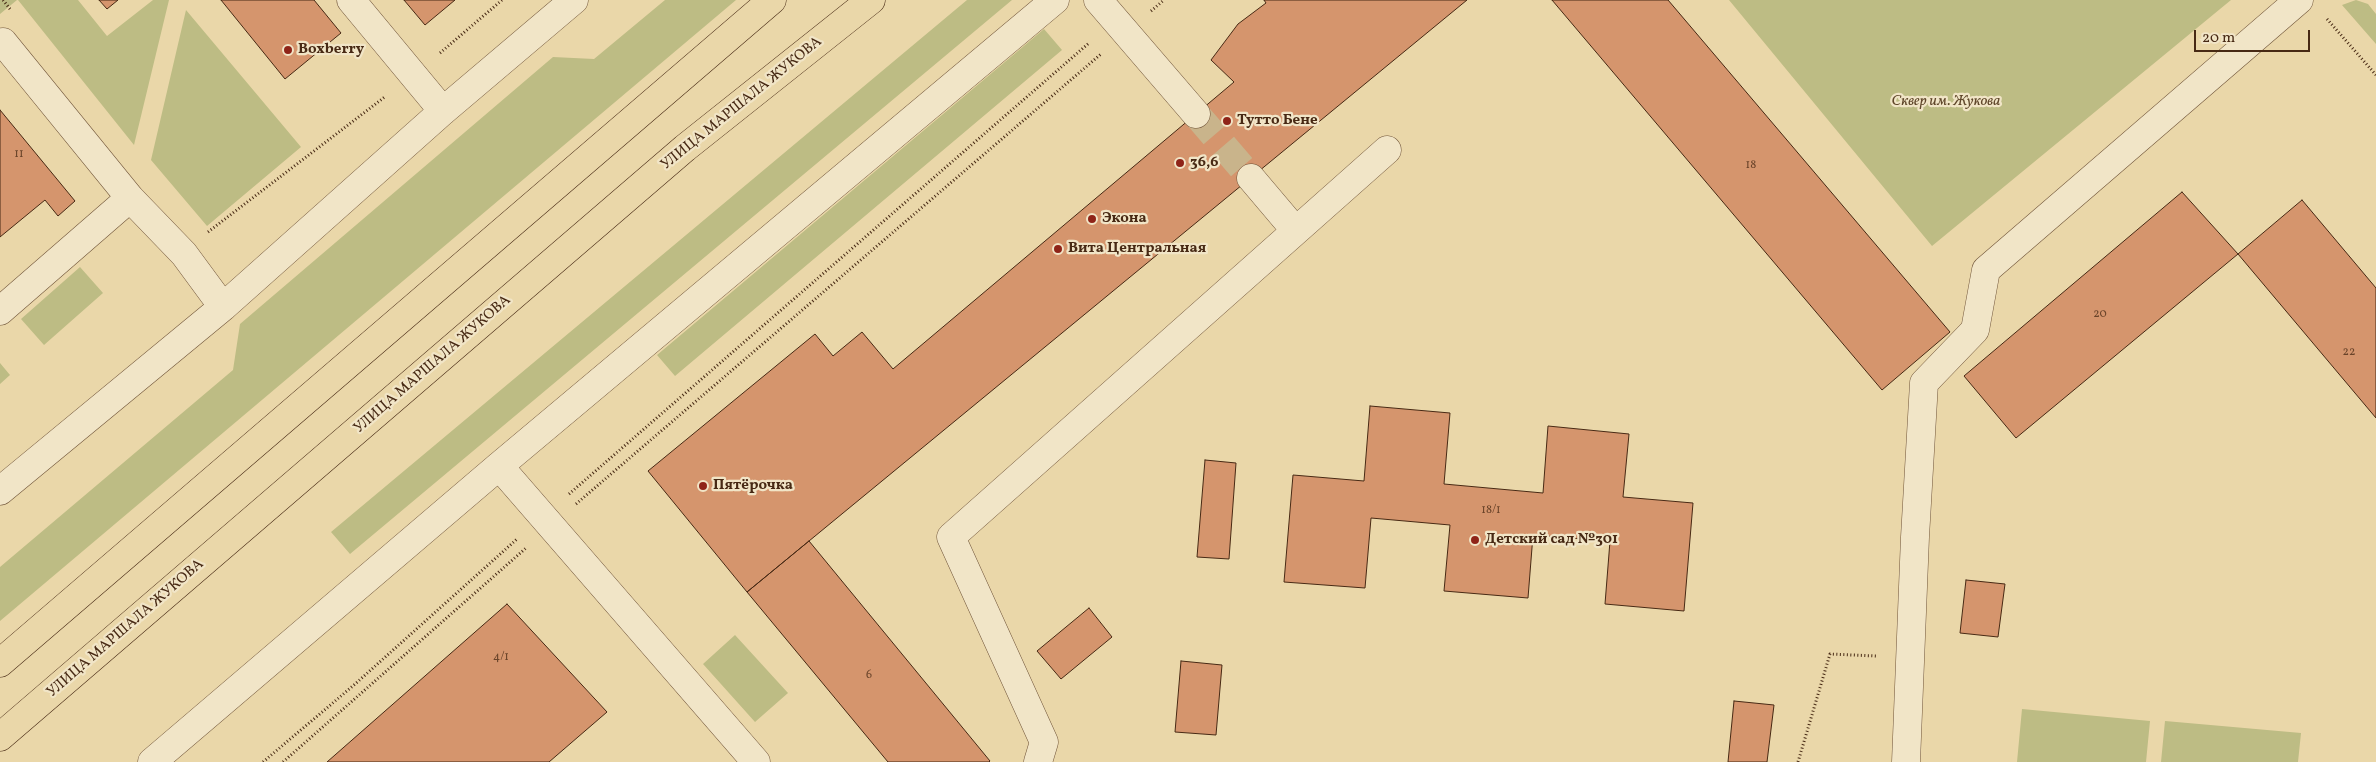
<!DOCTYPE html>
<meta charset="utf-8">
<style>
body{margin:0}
#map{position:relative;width:2376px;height:762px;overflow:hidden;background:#ead7a9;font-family:Vollkorn,serif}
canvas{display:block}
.scale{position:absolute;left:2194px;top:30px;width:116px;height:22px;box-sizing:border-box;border:2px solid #472914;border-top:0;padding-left:6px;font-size:15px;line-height:18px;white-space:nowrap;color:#472914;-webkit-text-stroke:4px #f1e5c7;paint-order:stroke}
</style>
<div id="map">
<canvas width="2376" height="762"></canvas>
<div class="scale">20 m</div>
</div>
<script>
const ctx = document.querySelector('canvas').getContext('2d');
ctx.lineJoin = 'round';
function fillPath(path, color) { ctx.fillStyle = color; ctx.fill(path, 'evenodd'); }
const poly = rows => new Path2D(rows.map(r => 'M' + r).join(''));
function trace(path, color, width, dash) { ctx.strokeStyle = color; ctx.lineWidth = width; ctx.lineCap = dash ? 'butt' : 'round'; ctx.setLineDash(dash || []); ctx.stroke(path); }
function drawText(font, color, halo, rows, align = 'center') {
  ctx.font = font + ' Vollkorn,serif'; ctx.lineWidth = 4.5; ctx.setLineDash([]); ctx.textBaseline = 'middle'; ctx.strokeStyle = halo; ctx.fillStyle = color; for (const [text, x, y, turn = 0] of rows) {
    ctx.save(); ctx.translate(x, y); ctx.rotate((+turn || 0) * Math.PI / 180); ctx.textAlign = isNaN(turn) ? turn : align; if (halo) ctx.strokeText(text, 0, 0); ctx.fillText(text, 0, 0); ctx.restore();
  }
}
fillPath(poly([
 [0,0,17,0,0,14],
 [18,0,78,0,107,36,153,0,169,0,134,145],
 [665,0,736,0,0,621,0,567,233,370,240,324,553,57,594,59],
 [967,0,1012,0,350,554,331,532],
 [1729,0,2231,0,1932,246],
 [2356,0,2368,4,2376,14,2376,44,2342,5],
 [186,10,301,147,207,226,151,160],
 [1044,29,1062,50,675,376,657,355],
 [80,267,103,293,44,345,21,319],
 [0,363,10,375,0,384],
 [735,635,788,693,755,722,703,664],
 [2022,709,2150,721,2146,762,2017,762],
 [2165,721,2301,733,2298,762,2161,762]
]), '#bdbc84');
const building = poly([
 [99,0,118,0,107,9,99,0],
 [221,0,314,0,341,33,285,79,221,0],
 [404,0,455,0,425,25,404,0],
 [1264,0,1467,0,747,592,648,471,815,334,833,356,862,332,893,369,1234,82,1211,60,1238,24,1266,3,1264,0],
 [1552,0,1668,0,1950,332,1882,390,1552,0],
 [0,110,75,201,58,216,45,200,0,237,0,110],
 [2182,192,2238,254,2016,438,1964,376,2182,192],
 [2302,200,2376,288,2376,418,2238,254,2302,200],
 [1370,406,1450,413,1444,484,1543,493,1548,426,1629,434,1623,497,1693,503,1684,611,1605,604,1610,541,1533,535,1528,598,1444,591,1450,525,1371,518,1365,588,1284,582,1293,475,1364,481,1370,406],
 [1205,460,1236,463,1229,559,1197,557,1205,460],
 [809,541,990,761,989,762,888,762,747,592,809,541],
 [1966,580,2005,584,1998,637,1960,633,1966,580],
 [507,604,607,712,549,762,327,762,507,604],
 [1089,608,1112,637,1061,679,1037,651,1089,608],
 [1181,661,1222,665,1216,735,1175,732,1181,661],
 [1734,701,1774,705,1767,762,1728,762,1734,701]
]);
fillPath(building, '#d5956d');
trace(building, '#472914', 1);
trace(poly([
 [1196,114,1251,178]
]), '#c9b48b', 28, [28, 14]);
const minor = poly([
 [351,0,443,111],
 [1098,0,1196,114],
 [0,45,3,42,130,198],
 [1251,178,1295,230],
 [0,311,130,198,184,254,223,307],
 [499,466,756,762],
 [0,491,223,307,443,111,574,0],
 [152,762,499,466,1055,0],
 [1038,762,1044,742,951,537,1387,150],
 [1906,762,1915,537,1924,383,1975,330,1986,270,2299,0]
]);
const major = poly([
 [0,663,772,0],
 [0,737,685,148,871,0]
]);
trace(minor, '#705439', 29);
trace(major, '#472914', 29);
trace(poly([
 [3,0,10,9],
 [1151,11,1164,0],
 [2327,19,2376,75],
 [440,53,502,0],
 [208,232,386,96],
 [569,494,1089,43],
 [576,504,1101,54],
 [263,762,354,685,517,539],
 [283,762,526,548],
 [1798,762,1830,654,1876,656]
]), '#472914', 3, [1, 2.5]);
trace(minor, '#f1e5c7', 28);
trace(major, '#ead7a9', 28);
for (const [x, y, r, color] of [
 [288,50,5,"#8f2418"],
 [1227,121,5,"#8f2418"],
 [1180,163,5,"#8f2418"],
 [1092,219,5,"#8f2418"],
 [1058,249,5,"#8f2418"],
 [703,486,5,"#8f2418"],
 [1475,540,5,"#8f2418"]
]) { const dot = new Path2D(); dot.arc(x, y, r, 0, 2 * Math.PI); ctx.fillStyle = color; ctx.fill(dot); trace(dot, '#f1e5c7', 2); }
drawText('12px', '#6a442a', null, [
 ["11",19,155],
 ["18",1751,166],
 ["20",2100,315],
 ["22",2349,353],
 ["18/1",1491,511],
 ["4/1",501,658],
 ["6",869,676]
]);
drawText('bold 15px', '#472914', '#f1e5c7', [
 ["Boxberry",298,50],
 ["Тутто Бене",1237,121],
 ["36,6",1190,163],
 ["Экона",1102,219],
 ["Вита Центральная",1068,249],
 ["Пятёрочка",713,486],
 ["Детский сад №301",1485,540]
], 'left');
drawText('italic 15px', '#5f462a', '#f1e5c7', [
 ["Сквер им. Жукова",1946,102]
]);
drawText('15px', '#472914', '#f1e5c7', [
 ["УЛИЦА МАРШАЛА ЖУКОВА",742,104,-39],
 ["УЛИЦА МАРШАЛА ЖУКОВА",433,365,-41],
 ["УЛИЦА МАРШАЛА ЖУКОВА",126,629,-41]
]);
</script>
